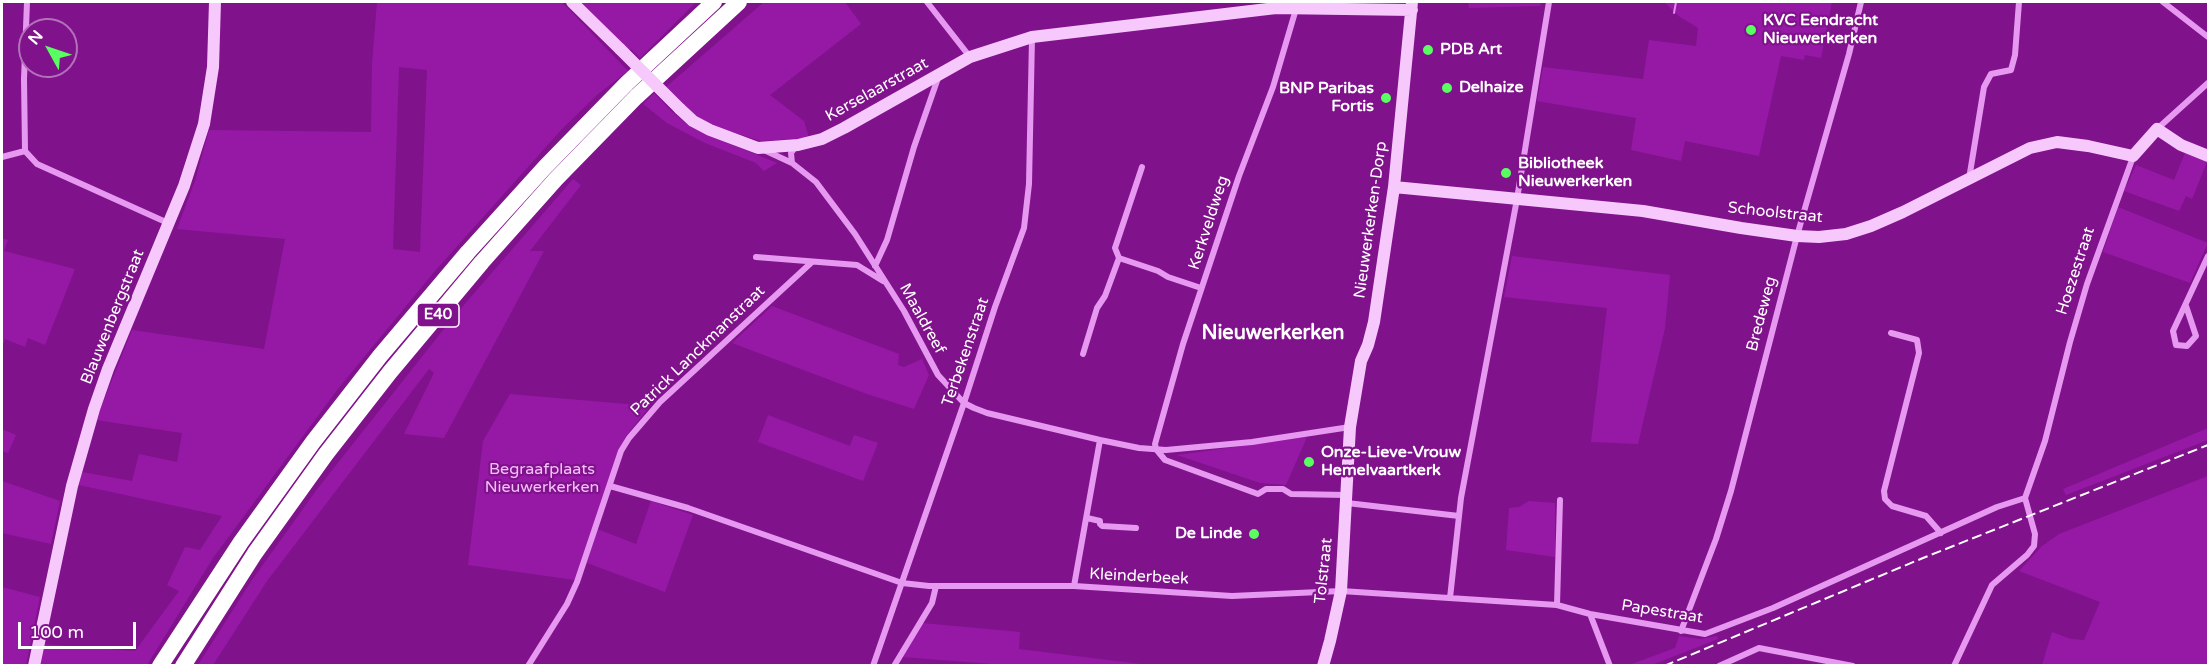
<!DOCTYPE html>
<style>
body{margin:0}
#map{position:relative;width:2210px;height:667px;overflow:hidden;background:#80128c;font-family:"Varela Round",sans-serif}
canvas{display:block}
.frame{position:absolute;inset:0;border:3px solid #fff;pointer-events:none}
.north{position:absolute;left:18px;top:18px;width:60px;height:60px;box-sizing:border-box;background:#80128c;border:2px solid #b371ba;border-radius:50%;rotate:310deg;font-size:16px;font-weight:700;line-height:24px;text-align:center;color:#fff}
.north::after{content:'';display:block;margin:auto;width:21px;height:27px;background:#59ff61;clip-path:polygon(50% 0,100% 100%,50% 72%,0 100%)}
.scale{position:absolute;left:18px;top:622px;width:118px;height:27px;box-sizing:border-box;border:3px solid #fff;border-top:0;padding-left:8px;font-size:18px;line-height:21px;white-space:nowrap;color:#fff;-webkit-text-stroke:4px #80128c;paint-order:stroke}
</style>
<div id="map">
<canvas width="2210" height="667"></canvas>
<div class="frame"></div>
<div class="north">N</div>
<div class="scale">100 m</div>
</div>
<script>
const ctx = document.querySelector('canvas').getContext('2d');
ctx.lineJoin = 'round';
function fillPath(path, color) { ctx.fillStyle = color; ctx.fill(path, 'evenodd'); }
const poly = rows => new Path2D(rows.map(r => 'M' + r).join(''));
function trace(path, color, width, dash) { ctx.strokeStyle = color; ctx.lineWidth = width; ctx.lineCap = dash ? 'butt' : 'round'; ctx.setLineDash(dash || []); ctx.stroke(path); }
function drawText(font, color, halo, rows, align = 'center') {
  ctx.font = font + ' "Varela Round",sans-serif'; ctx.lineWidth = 4.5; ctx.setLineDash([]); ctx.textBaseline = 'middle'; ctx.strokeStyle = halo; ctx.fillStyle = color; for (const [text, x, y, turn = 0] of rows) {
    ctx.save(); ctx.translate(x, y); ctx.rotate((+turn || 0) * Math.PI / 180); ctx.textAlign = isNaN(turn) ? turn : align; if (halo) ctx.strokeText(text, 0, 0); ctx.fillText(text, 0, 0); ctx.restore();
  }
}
fillPath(poly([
 [377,2,562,2,628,71,598,94,561,130,434,272,337,390,213,558,147,665,37,666,42,644,135,651,179,591,167,585,185,547,200,550,222,516,79,485,82,472,132,481,139,454,177,462,182,433,96,420,132,330,264,349,285,239,177,229,195,181,209,130,371,132,372,64],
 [399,67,427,70,420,252,393,249],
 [575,2,696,2,640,58,631,49,629,51],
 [764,2,845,2,861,24,770,95,804,121,809,138,761,141,719,128,701,119,687,109,666,87],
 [1468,2,1541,2,1540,6,1469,8],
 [1664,2,1832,2,1821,58,1805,55,1804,60,1781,56,1759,156,1685,141,1681,161,1631,150,1636,118,1537,101,1543,67,1643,79,1649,40,1696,46,1698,28,1680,17],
 [654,93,671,111,687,124,718,139,777,163,764,171,756,163,705,143,667,123,643,104],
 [2185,153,2207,162,2192,199,2186,196,2179,211,2124,191,2136,165,2174,180],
 [573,179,581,185,530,251,544,251,444,438,404,434,434,373,429,369,267,581,213,665,198,665,252,580,318,488,451,320],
 [2118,207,2208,243,2190,283,2103,252],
 [2,238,8,240,4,251,75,269,45,345,28,338,25,347,5,339,2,347],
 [1512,256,1670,275,1665,328,1638,444,1591,442,1607,308,1504,297],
 [772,306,899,354,898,365,904,367,922,359,929,375,914,409,867,394,732,343],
 [510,394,650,406,626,436,619,451,575,580,468,565,483,441],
 [768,415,850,446,854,435,878,443,863,481,758,442],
 [2208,428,2208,440,2066,495,2063,489],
 [2,429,16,435,8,453,2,451],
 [1307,437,1286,485,1260,483,1177,455],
 [2208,476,2208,665,2042,665,2052,632,2071,639,2084,640,2100,602,2019,571,2042,546,2059,534],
 [2,481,60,501,51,544,2,533],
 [651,501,693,515,665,592,587,563,597,529,636,544],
 [1529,501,1555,503,1555,557,1506,550,1509,508,1519,507],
 [2,587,40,597,26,665,2,665],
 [922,623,1020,632,1019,649,1149,665,1018,666,902,657],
 [1679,636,1700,639,1717,636,1718,639,1652,665,1629,665,1675,648]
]), '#9619a6');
trace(poly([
 [1674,13,1676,2]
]), '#e78bf5', 2);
trace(poly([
 [27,2,24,79,25,151,37,164,168,223],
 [927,2,970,57],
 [2163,2,2208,37],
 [1296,9,1273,87,1239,176,1183,344,1155,444,1156,449,1165,460,1258,494,1266,489,1283,489,1291,494,1347,495],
 [2157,129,2208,83],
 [764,150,792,163,816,182,855,234,904,311,938,375,964,403,974,408,987,413,1100,440,1139,448,1166,450,1252,442,1350,427],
 [2,157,25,151],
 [792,163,791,153,797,145],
 [1142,167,1115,248,1119,258,1158,271,1168,277,1201,288],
 [1969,179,1984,87,1991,74,2011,70,2015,55,2019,2],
 [756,257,857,265,883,281],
 [875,266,887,240,914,147,938,78],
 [2186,306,2196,336,2187,346,2176,345,2173,331,2208,256],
 [1891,333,1917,340,1919,353,1884,491,1885,499,1892,506,1926,516,1941,533],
 [1083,354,1097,308,1105,296,1119,258],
 [610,486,688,508,902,583,929,586,1074,586,1232,596,1341,591,1557,605,1590,614,1705,634,1773,608,1997,507,2025,498],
 [1347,503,1459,516],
 [1087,518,1100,521,1100,524,1102,526,1136,528],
 [1074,586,1100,440],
 [1450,598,1461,498,1517,199,1549,2],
 [1557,605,1560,500],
 [1590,614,1610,666],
 [1681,631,1716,539,1731,491,1797,236,1849,54,1861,2],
 [528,666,567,604,577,582,621,451,629,438,660,402,812,262],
 [873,666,964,403,995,307,1024,228,1029,184,1032,38],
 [894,666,932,603,936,586],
 [1719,666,1759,648,1853,666],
 [1954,666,1992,585,2027,555,2034,546,2035,534,2025,498,2045,441,2070,342,2087,284,2133,157]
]), '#e799f1', 6);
trace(poly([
 [572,2,620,49],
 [680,109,693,121,710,130,758,148,798,145,822,139,844,128,970,57,1032,37,1276,8,1412,10],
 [1394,187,1643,211,1741,228,1797,236,1819,237,1846,234,1871,226,1903,212,2030,148,2057,142,2088,146,2133,156,2157,129,2181,145,2208,156],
 [34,666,72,486,94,409,108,369,184,186,204,124,213,67,215,2],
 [1323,666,1330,641,1341,591,1350,427,1361,361,1368,345,1374,322,1394,187,1412,2]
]), '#f7c8fc', 12);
trace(poly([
 [160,666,241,542,313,442,380,356,468,252,545,167,627,83,714,2],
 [183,666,255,553,326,454,390,372,482,262,556,179,636,97,739,2]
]), '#fff', 16);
trace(poly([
 [1664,666,1923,558,2208,445]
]), '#fff', 2, [10, 4.5]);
trace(poly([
 [620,49,680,109]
]), '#f7c8fc', 12);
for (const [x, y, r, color] of [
 [1751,30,6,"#59ff61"],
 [1428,50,6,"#59ff61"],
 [1447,88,6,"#59ff61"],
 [1386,98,6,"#59ff61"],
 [1506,173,6,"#59ff61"],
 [1309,462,6,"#59ff61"],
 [1254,534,6,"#59ff61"]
]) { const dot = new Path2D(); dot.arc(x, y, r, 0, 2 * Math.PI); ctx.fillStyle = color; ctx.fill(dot); trace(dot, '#80128c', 2); }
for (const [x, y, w] of [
 [438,315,42]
]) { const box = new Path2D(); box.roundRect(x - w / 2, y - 12, w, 24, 4.5); ctx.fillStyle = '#80128c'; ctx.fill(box); trace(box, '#fff', 1.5); }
drawText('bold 15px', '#fff', null, [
 ["E40",438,315]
]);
drawText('bold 16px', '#fff', '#80128c', [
 ["KVC Eendracht",1763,21],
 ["Nieuwerkerken",1763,39],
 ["PDB Art",1440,50],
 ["Delhaize",1459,88],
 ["BNP Paribas",1374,89,"right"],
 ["Fortis",1374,107,"right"],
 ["Bibliotheek",1518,164],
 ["Nieuwerkerken",1518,182],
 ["Onze-Lieve-Vrouw",1321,453],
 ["Hemelvaartkerk",1321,471],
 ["De Linde",1242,534,"right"]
], 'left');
drawText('16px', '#fff', '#80128c', [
 ["Kerselaarstraat",877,90,-29],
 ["Schoolstraat",1775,213,6],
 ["Nieuwerkerken-Dorp",1371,220,-82],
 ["Kerkveldweg",1209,223,-72],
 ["Hoezestraat",2076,271,-72],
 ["Bredeweg",1762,314,-75],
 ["Blauwenbergstraat",113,317,-68],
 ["Maaldreef",922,319,61],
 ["Patrick Lanckmanstraat",698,351,-44],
 ["Terbekenstraat",966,352,-71],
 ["Tolstraat",1324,571,-84],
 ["Kleinderbeek",1139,577,3],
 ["Papestraat",1662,612,9]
]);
drawText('16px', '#f5c0fc', '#80128c', [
 ["Begraafplaats",542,470],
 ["Nieuwerkerken",542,488]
]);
drawText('bold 20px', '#fff', '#80128c', [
 ["Nieuwerkerken",1273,334]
]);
</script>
